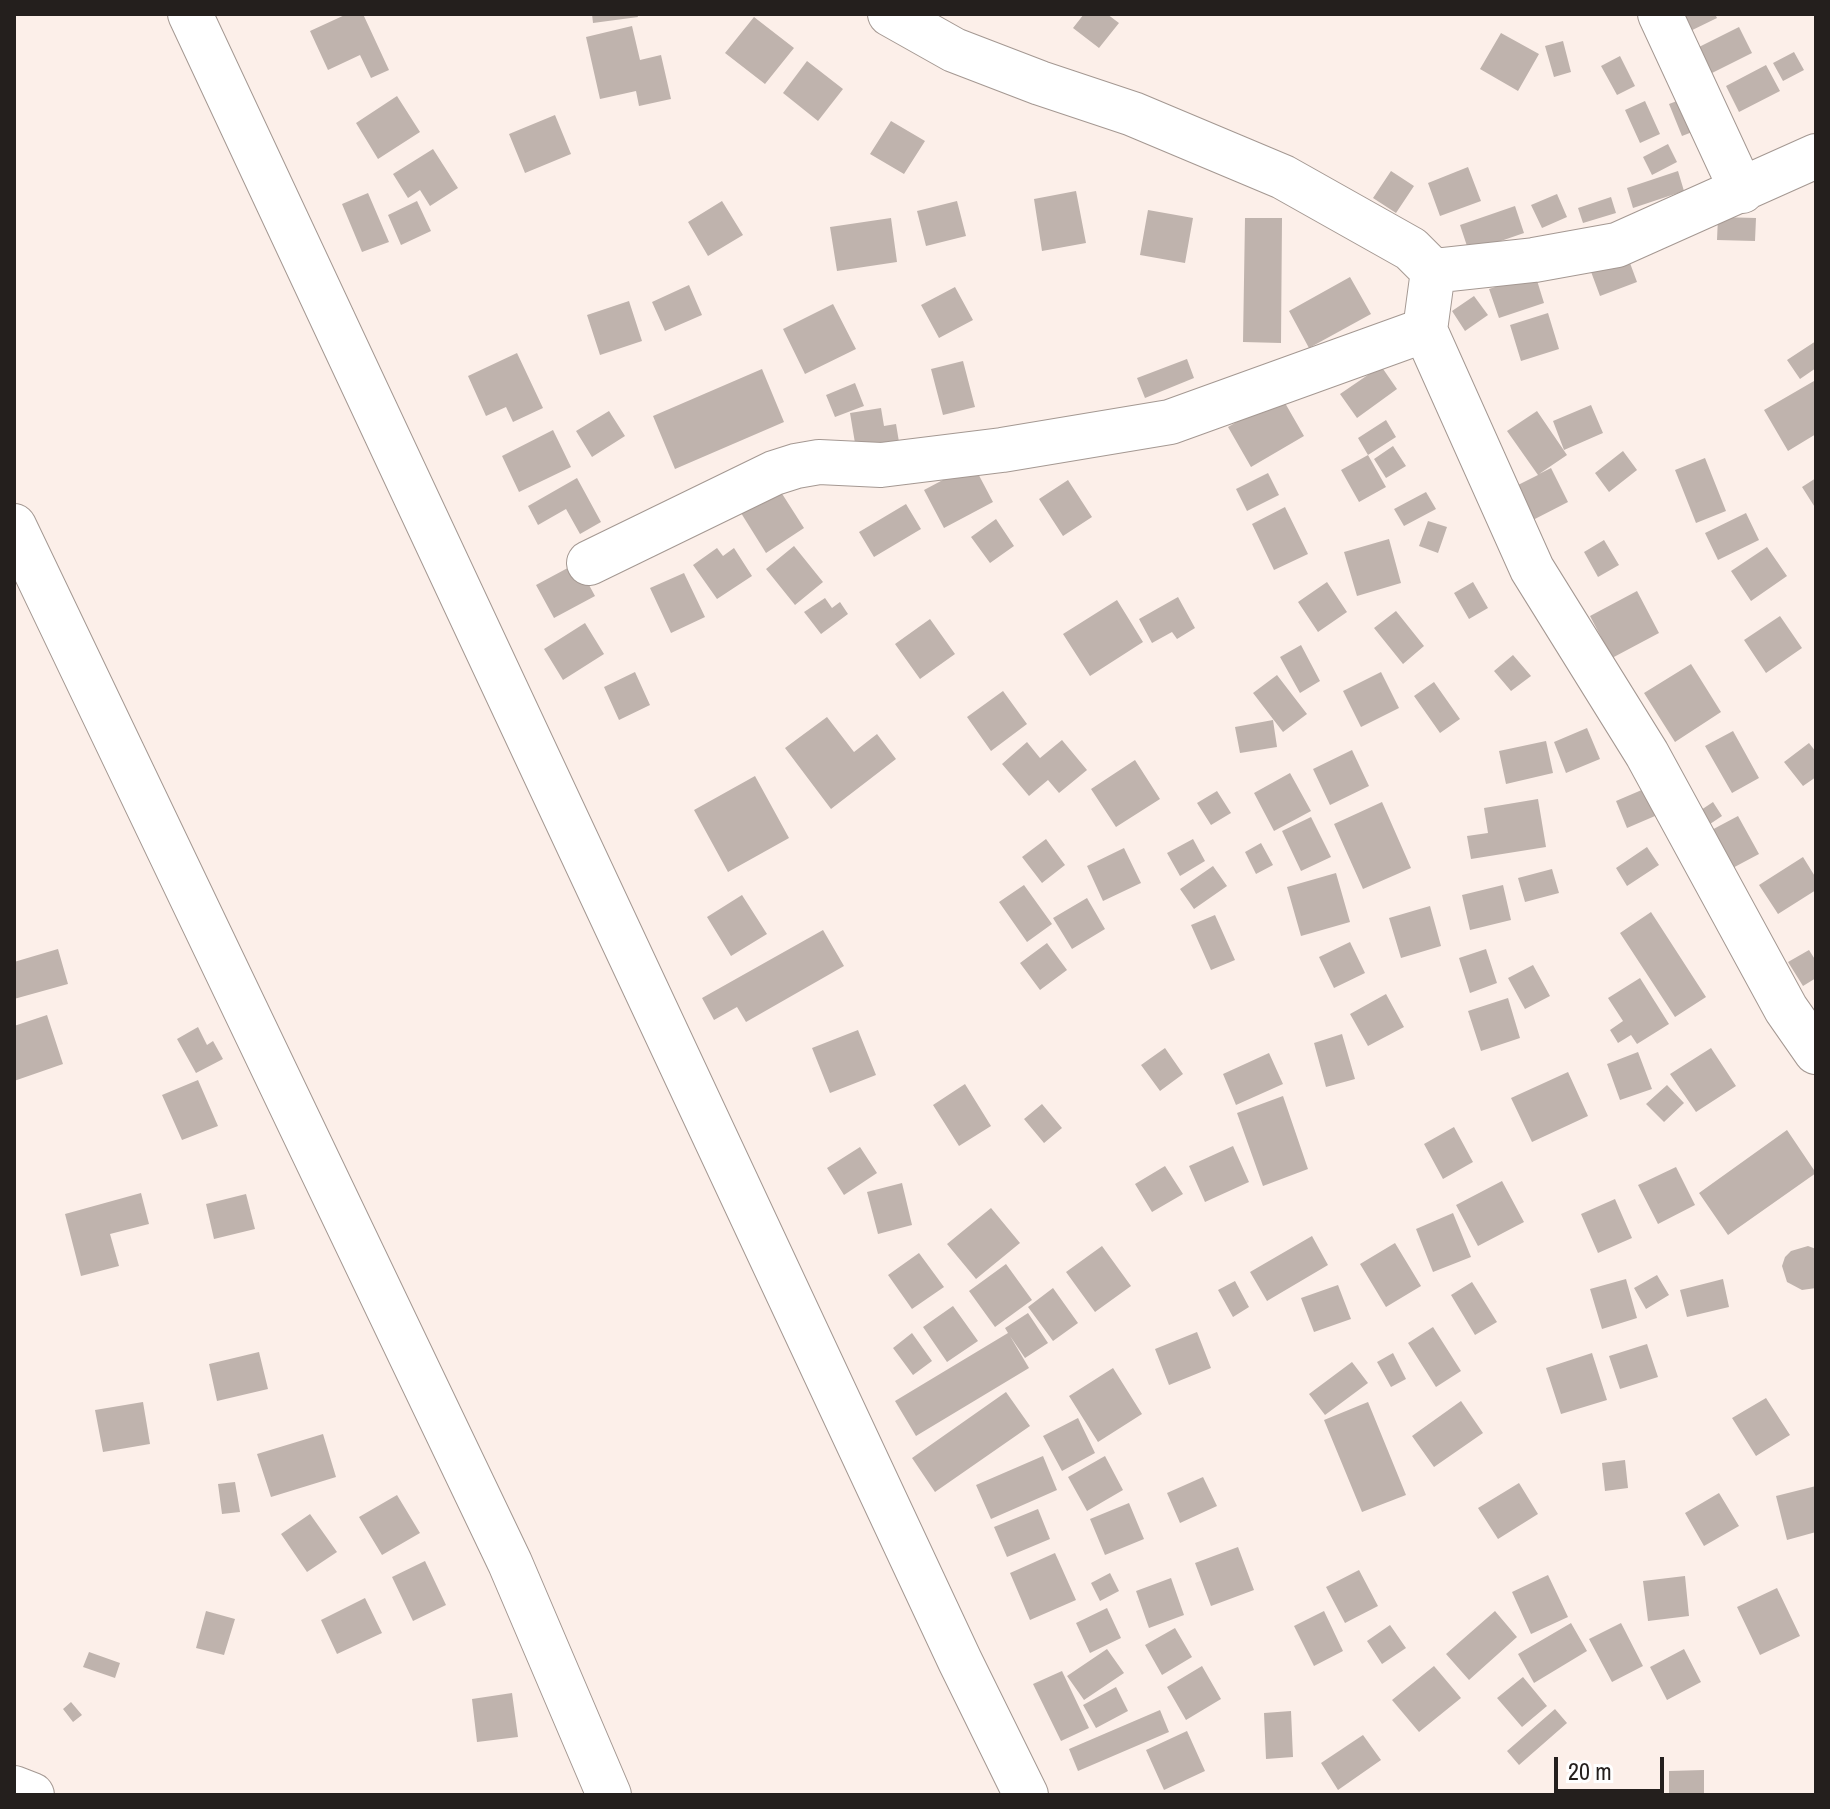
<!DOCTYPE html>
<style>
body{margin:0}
#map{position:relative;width:1830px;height:1809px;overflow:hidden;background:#fcefe9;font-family:"Archivo Narrow",sans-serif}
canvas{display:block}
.frame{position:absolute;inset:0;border:16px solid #241f1d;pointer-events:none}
.scale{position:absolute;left:1554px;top:1757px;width:110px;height:36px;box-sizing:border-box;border:4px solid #241f1d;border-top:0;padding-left:10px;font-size:24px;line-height:28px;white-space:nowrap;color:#241f1d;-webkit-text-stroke:6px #fff;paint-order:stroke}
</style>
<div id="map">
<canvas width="1830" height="1809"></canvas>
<div class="frame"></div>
<div class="scale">20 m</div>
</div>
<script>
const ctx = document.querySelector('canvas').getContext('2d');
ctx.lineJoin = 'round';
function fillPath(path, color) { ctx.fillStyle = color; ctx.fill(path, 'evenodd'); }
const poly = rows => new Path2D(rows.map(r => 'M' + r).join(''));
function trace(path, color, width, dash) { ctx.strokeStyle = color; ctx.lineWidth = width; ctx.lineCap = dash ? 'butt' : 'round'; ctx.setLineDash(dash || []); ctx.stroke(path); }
fillPath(poly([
 [347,14,363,14,389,70,371,78,360,55,328,70,310,31],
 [592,14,637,14,638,17,593,23],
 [1084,14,1107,14,1119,23,1099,48,1073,28],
 [1666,14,1715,14,1717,18,1678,37],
 [754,17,794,48,765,84,725,53],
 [632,26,640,60,661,55,671,99,639,106,636,91,600,99,586,37],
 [1739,27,1752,53,1700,79,1687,53],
 [1501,33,1539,54,1518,91,1480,69],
 [1563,41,1571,72,1554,77,1545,46],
 [1794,52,1804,70,1783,81,1773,63],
 [1620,56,1635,86,1617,95,1601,66],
 [807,61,843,89,818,121,783,93],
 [1766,65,1780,91,1739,112,1726,86],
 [1693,95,1705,127,1682,136,1669,104],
 [397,96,420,132,378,159,356,123],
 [1645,101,1660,134,1640,143,1625,110],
 [555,115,571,154,525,173,509,134],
 [891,121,925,141,904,174,870,154],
 [1668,144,1677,162,1652,175,1643,157],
 [433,149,458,188,430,206,420,190,408,198,393,174],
 [1468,167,1481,201,1440,216,1428,183],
 [1391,171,1414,186,1396,213,1373,198],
 [1678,171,1684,191,1633,208,1627,188],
 [1076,191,1086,243,1042,251,1034,199],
 [368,193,389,242,362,252,342,204],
 [1557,194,1567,217,1542,228,1531,205],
 [1611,197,1616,213,1583,223,1578,208],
 [417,201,431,231,401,245,388,215],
 [722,201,743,235,708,256,688,222],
 [957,201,966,236,926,246,917,211],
 [1515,206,1524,233,1469,252,1460,225],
 [1148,210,1193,218,1185,263,1140,255],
 [1718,217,1756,218,1755,241,1717,240],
 [891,218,897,262,837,271,830,227],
 [1245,218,1282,218,1281,343,1243,342],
 [1627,255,1637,282,1600,296,1590,269],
 [1535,274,1544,303,1499,318,1489,289],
 [1350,277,1371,314,1309,348,1289,311],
 [689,285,702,315,665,331,652,302],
 [955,287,973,320,939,338,921,305],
 [1474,296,1488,315,1465,331,1452,311],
 [629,301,642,341,600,355,587,315],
 [833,304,856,349,805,374,783,329],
 [1548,313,1559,349,1521,361,1510,325],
 [1816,341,1816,368,1800,379,1787,360],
 [517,353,543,408,513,422,506,407,486,416,468,376],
 [1187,359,1194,378,1145,398,1137,378],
 [963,361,975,407,943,415,931,369],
 [1381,366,1397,389,1357,418,1340,394],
 [762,369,784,422,675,469,653,416],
 [1814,381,1816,434,1788,451,1764,410],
 [855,383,864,406,835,417,826,395],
 [1281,396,1304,436,1251,467,1228,427],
 [1591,405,1603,433,1564,450,1553,421],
 [881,408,884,426,896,424,899,442,856,449,850,413],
 [609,411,625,436,592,457,576,431],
 [1537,411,1567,455,1539,474,1551,468,1568,502,1529,522,1512,488,1538,475,1507,431],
 [1386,420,1396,437,1368,455,1386,487,1359,502,1341,470,1368,455,1358,438],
 [553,430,571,467,519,492,502,456],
 [1393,446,1406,466,1386,478,1374,459],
 [1623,451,1637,470,1609,492,1595,473],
 [1705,458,1726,511,1696,523,1675,470],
 [973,464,993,502,944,528,924,490],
 [1268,473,1279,495,1247,511,1236,489],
 [577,478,601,522,580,534,566,509,538,525,528,506],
 [1816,478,1816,509,1802,487],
 [1068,480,1092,517,1063,536,1039,499],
 [779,489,804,528,766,553,741,513],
 [1426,492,1436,509,1404,526,1394,509],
 [906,504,921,529,874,557,859,532],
 [1285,507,1308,554,1274,570,1252,524],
 [1746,513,1759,540,1718,560,1705,533],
 [996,519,1014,546,990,563,971,537],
 [1428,521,1447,527,1438,553,1419,546],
 [1389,539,1401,583,1357,596,1344,552],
 [1604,540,1619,565,1598,577,1584,552],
 [794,546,823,582,795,605,766,569],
 [1767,547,1787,576,1751,601,1731,571],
 [717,548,723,556,734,548,752,576,717,599,693,565],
 [577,563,595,596,554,618,536,585],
 [684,573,705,617,671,633,650,588],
 [1327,582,1347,612,1318,632,1298,602],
 [1473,582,1488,608,1469,619,1454,593],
 [1637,591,1659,633,1612,658,1590,616],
 [1178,597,1195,628,1177,639,1172,632,1152,643,1139,619],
 [825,598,832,608,840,602,848,614,821,634,804,612],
 [1117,600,1143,642,1090,676,1063,634],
 [1396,611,1424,646,1403,664,1374,628],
 [1780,616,1802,648,1766,673,1744,640],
 [930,619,955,654,920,679,895,644],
 [585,623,604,654,563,680,544,649],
 [1301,645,1320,681,1300,693,1280,657],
 [1513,655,1531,676,1511,691,1494,671],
 [1691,664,1721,712,1675,742,1644,693],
 [635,672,650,705,619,720,604,687],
 [1381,672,1399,708,1361,727,1343,691],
 [1277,675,1307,714,1283,732,1253,693],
 [1434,682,1460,719,1440,733,1414,696],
 [1003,691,1027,724,991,751,967,717],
 [827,717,854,752,877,734,896,759,831,809,785,748],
 [1273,720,1277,747,1240,753,1235,727],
 [1587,728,1600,759,1566,773,1554,742],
 [1733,731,1759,778,1732,793,1705,746],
 [1062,740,1087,770,1059,793,1048,780,1029,796,1002,764,1027,742,1040,758],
 [1546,741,1553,773,1506,784,1499,751],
 [1809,743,1816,752,1816,777,1803,786,1784,762],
 [1352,750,1369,786,1330,805,1313,769],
 [1135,760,1160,799,1116,827,1091,789],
 [1290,773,1311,811,1274,831,1254,793],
 [755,776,789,838,728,872,694,810],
 [1651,786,1662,813,1627,828,1616,801],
 [1217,791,1231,813,1211,825,1197,803],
 [1538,799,1546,847,1471,859,1467,836,1488,833,1484,808],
 [1382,802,1411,868,1363,889,1334,824],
 [1713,802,1722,816,1707,826,1698,812],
 [1738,816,1759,854,1727,871,1706,833],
 [1311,817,1331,857,1301,871,1282,831],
 [1046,839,1065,865,1042,883,1022,857],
 [1193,839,1205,861,1180,876,1167,853],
 [1261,843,1273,865,1256,874,1245,852],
 [1647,847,1659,865,1627,886,1616,868],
 [1124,848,1141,883,1103,901,1087,866],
 [1803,857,1816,878,1816,890,1778,914,1759,885],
 [1213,866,1227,886,1194,909,1180,889],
 [1552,869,1559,893,1525,902,1518,878],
 [1336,873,1350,922,1301,936,1287,887],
 [1024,885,1052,924,1027,942,999,902],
 [1503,885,1511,920,1470,930,1462,895],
 [742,895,767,934,731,956,707,917],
 [1087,898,1105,929,1072,949,1053,918],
 [1430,906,1441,946,1401,958,1389,918],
 [1651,912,1706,997,1675,1017,1620,933],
 [1215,915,1235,960,1211,970,1191,925],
 [823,930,844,966,746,1022,737,1007,714,1020,702,998],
 [1350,942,1365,973,1334,988,1319,957],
 [1047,943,1067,970,1040,990,1020,963],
 [58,949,68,984,14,999,14,962],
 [1486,949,1497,983,1470,993,1459,958],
 [1809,950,1816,961,1816,978,1803,986,1788,962],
 [1533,965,1550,996,1525,1009,1508,978],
 [1640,978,1669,1024,1637,1044,1631,1035,1618,1043,1610,1030,1623,1021,1608,998],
 [1386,994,1404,1027,1368,1046,1350,1014],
 [1508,998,1520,1038,1481,1051,1468,1011],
 [47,1015,63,1064,14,1081,14,1026],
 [198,1027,207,1045,213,1041,223,1059,196,1073,177,1039],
 [858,1030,876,1075,830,1093,812,1048],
 [1342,1034,1355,1079,1326,1087,1314,1043],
 [1165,1048,1183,1074,1160,1091,1141,1065],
 [1711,1048,1736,1086,1696,1112,1670,1074],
 [1638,1052,1652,1089,1620,1100,1607,1064],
 [1269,1053,1283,1084,1236,1105,1223,1074],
 [1568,1072,1588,1116,1532,1142,1511,1098],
 [198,1080,218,1126,182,1140,162,1095],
 [965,1084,991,1126,959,1146,933,1105],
 [1667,1085,1684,1103,1664,1122,1646,1104],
 [1283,1096,1308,1169,1263,1186,1237,1113],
 [1042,1104,1062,1128,1044,1143,1024,1119],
 [1454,1127,1473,1162,1443,1179,1424,1144],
 [1787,1130,1816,1173,1728,1235,1699,1193],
 [1233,1146,1249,1182,1205,1202,1189,1166],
 [860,1147,877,1173,844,1195,827,1168],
 [1165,1166,1183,1194,1152,1212,1135,1184],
 [1676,1167,1695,1205,1658,1224,1638,1185],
 [1502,1181,1524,1222,1478,1246,1456,1205],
 [902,1183,912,1225,878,1234,867,1192],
 [141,1193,149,1224,110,1234,119,1266,81,1276,65,1214],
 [246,1194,255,1229,214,1239,206,1204],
 [1615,1199,1632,1238,1598,1253,1581,1214],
 [991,1208,1020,1243,976,1279,947,1244],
 [1453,1213,1471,1257,1433,1272,1416,1229],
 [1312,1236,1328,1265,1267,1301,1250,1272],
 [1395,1243,1421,1286,1386,1307,1360,1264],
 [1102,1246,1131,1286,1095,1312,1066,1272],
 [1808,1246,1816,1249,1816,1288,1802,1290,1787,1282,1782,1266,1785,1257,1791,1251],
 [919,1253,944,1287,912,1309,888,1275],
 [1006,1264,1032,1300,995,1327,969,1291],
 [1657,1275,1669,1295,1646,1309,1634,1288],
 [1626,1279,1637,1318,1602,1329,1590,1289],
 [1723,1279,1729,1307,1687,1317,1680,1290],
 [1235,1281,1249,1307,1233,1317,1218,1290],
 [1472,1282,1497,1322,1475,1335,1451,1295],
 [1338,1285,1351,1319,1314,1332,1301,1298],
 [1053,1288,1078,1323,1053,1341,1028,1307],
 [953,1306,978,1341,947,1362,923,1327],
 [1028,1313,1048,1343,1025,1358,1010,1336,1029,1368,916,1436,895,1401,1008,1333,1005,1328],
 [1433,1327,1461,1371,1436,1387,1408,1343],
 [1197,1332,1211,1368,1169,1385,1155,1349],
 [912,1333,932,1361,913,1375,893,1348],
 [1647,1344,1658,1377,1620,1389,1609,1356],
 [259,1352,268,1389,217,1401,209,1364],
 [1393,1353,1406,1379,1391,1387,1377,1362],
 [1592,1353,1607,1400,1561,1414,1546,1368],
 [1352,1362,1368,1383,1325,1415,1309,1394],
 [1113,1368,1142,1414,1098,1442,1069,1396],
 [1006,1392,1030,1426,935,1492,912,1458],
 [1766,1398,1790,1435,1756,1456,1732,1418],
 [1461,1401,1483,1433,1434,1467,1412,1436],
 [143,1402,150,1444,103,1452,95,1410],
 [1368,1402,1406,1495,1362,1512,1324,1420],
 [1078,1418,1095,1453,1062,1471,1043,1436],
 [323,1434,336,1477,271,1497,257,1454],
 [1043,1456,1057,1490,991,1519,976,1485],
 [1105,1456,1123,1490,1087,1511,1068,1477],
 [1625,1460,1628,1488,1605,1491,1602,1463],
 [1203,1477,1217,1506,1180,1523,1167,1493],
 [235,1482,240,1512,222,1514,218,1484],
 [1519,1483,1538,1514,1498,1539,1478,1508],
 [1816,1486,1816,1532,1787,1540,1776,1496],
 [1719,1493,1739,1526,1704,1546,1685,1513],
 [397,1495,420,1533,382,1555,359,1517],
 [1129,1503,1144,1539,1105,1555,1090,1519],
 [1038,1509,1050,1539,1007,1557,994,1527],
 [310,1514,337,1552,307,1572,281,1534],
 [1238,1547,1254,1590,1211,1606,1195,1563],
 [1055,1553,1076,1600,1030,1620,1010,1573],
 [425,1561,446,1605,413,1621,392,1577],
 [1359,1570,1378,1606,1345,1623,1326,1587],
 [1110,1573,1119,1591,1100,1601,1091,1583],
 [1548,1575,1568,1617,1531,1634,1512,1592],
 [1685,1576,1689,1616,1648,1621,1643,1581],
 [1171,1578,1184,1615,1149,1628,1136,1591],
 [1777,1588,1800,1636,1760,1655,1737,1607],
 [365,1598,382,1633,337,1654,321,1620],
 [1107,1608,1121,1638,1090,1653,1076,1623],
 [206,1611,235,1619,224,1655,196,1648],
 [1324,1611,1343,1651,1314,1666,1294,1626],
 [1495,1611,1517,1637,1469,1680,1446,1654],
 [1571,1623,1587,1651,1534,1683,1518,1654],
 [1621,1623,1643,1666,1612,1682,1589,1639],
 [1390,1625,1406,1648,1382,1664,1367,1641],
 [1175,1628,1192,1657,1162,1675,1145,1645],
 [1107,1649,1124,1673,1084,1700,1067,1676],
 [1684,1649,1701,1682,1667,1700,1650,1667],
 [89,1652,120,1663,115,1678,83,1667],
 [1202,1666,1221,1699,1186,1720,1167,1687],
 [1434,1666,1461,1698,1419,1732,1392,1700],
 [1062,1671,1089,1728,1061,1741,1033,1684],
 [1523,1677,1547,1706,1522,1727,1497,1698],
 [1116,1687,1128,1711,1096,1728,1083,1705],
 [512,1693,518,1737,477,1742,472,1699],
 [71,1702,82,1715,73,1722,63,1709],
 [1555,1709,1567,1723,1519,1765,1507,1751],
 [1160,1710,1169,1732,1078,1771,1069,1749],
 [1291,1711,1293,1757,1266,1759,1264,1713],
 [1187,1731,1205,1771,1164,1790,1146,1750],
 [1363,1735,1381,1760,1338,1790,1321,1763],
 [1704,1770,1704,1795,1669,1795,1669,1771]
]), '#bfb3ad');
const minor = poly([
 [190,14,960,1661,1026,1795],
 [890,14,954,50,1040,83,1133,114,1283,177,1411,249,1433,271,1534,260,1617,245,1816,156],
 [1660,14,1742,191],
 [1433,271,1425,330,1532,569,1647,754,1786,1009,1816,1052],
 [14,526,510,1563,609,1795],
 [589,563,774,473,796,466,819,462,881,465,1002,450,1170,422,1425,330],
 [14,1788,32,1795]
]);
trace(minor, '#a49892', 46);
trace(minor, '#fff', 44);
</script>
